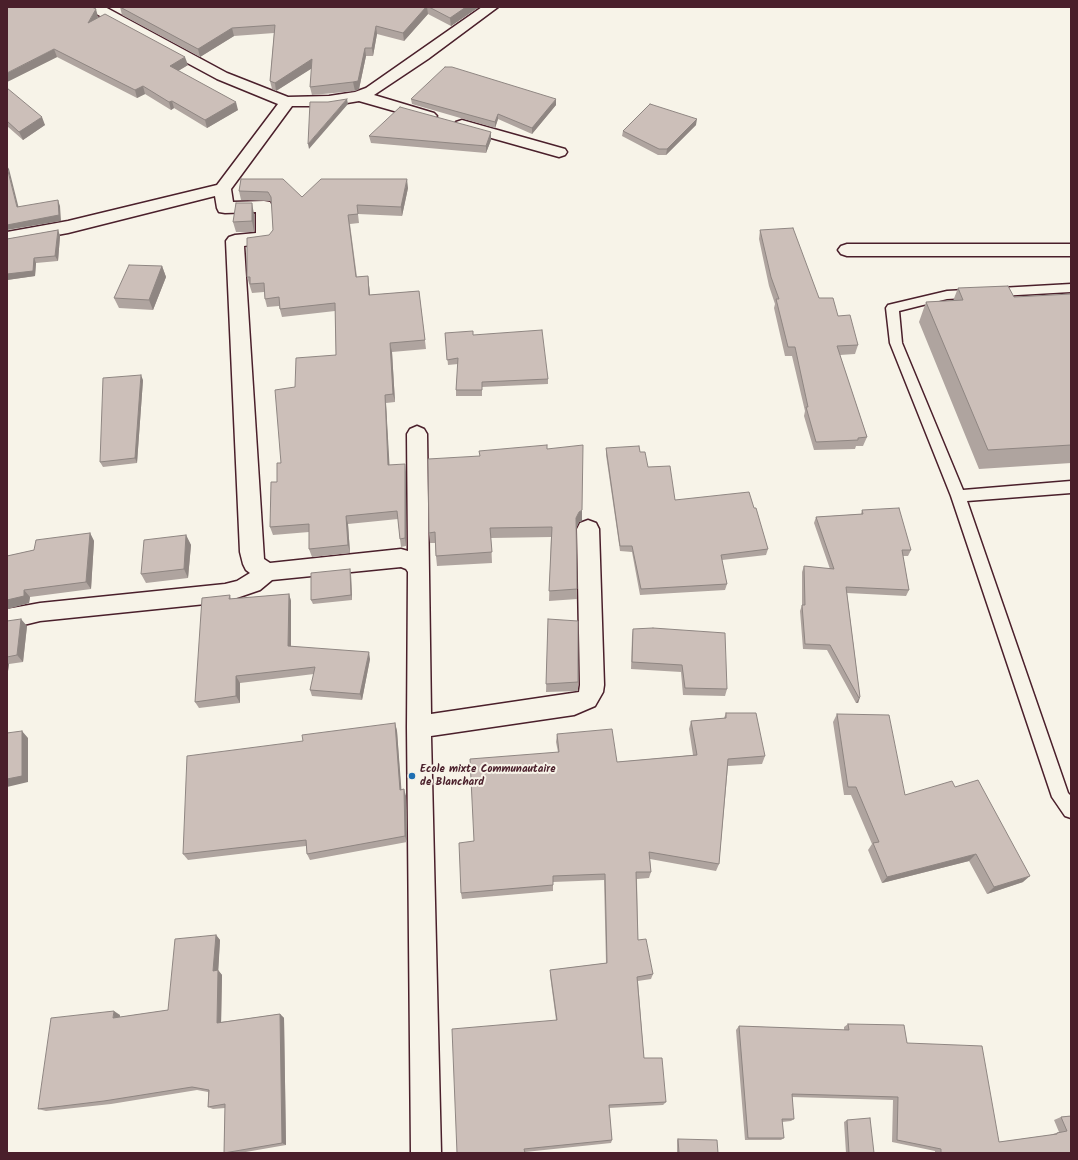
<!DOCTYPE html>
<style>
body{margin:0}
#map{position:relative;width:1078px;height:1160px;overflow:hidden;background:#f7f3e8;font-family:Kalam,sans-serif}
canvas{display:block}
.frame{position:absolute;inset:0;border:8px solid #4a1f2b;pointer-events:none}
</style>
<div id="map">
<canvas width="1078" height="1160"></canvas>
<div class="frame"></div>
</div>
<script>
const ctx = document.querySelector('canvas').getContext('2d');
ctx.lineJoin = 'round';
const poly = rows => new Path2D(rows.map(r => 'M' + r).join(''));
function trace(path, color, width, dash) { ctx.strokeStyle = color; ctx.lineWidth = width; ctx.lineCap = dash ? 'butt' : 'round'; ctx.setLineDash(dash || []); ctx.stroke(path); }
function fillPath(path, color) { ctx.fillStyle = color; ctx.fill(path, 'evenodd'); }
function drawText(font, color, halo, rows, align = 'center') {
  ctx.font = font + ' Kalam,sans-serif'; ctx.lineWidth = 4; ctx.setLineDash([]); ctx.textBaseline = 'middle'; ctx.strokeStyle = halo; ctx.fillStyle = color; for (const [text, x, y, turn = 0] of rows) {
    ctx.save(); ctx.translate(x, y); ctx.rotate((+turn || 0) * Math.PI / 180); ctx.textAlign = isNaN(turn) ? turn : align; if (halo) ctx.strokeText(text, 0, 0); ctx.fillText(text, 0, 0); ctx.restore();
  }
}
const lane = poly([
 [1071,284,1071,292,947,299,899,311,902,343,963,490,1071,481,1071,493,967,501,1068,793,1071,796,1071,818,1065,816,1052,797,951,496,890,343,886,308,888,305,892,304,947,291,1071,284]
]);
const street = poly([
 [87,7,105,7,227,73,288,97,329,96,355,92,366,88,482,7,498,7,428,59,374,95,434,113,437,116,434,119,429,121,359,101,329,106,292,106,231,189,233,202,264,201,270,202,272,206,274,238,271,242,244,246,264,559,270,563,401,549,408,551,407,434,410,429,417,426,424,429,427,434,431,714,579,692,580,685,577,529,580,523,588,520,596,523,599,529,604,685,603,692,595,706,574,715,431,736,441,1153,411,1153,407,727,408,572,406,569,401,567,272,580,260,590,225,602,40,621,7,629,7,609,40,603,225,584,237,581,250,573,246,570,243,564,240,552,226,241,229,237,235,235,256,233,256,212,225,213,219,212,217,208,215,196,68,233,7,244,7,232,68,221,217,185,278,104,217,79,89,10,87,7],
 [462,120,565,149,567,152,565,155,559,157,456,128,454,125,456,122,462,120],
 [847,244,1071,244,1071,256,847,256,841,254,838,250,841,246,847,244]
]);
trace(lane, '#4a1f2b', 3);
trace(street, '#4a1f2b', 3);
fillPath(lane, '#f7f3e8');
fillPath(street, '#f7f3e8');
fillPath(poly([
 [120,7,479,7,451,26,428,14,404,41,377,34,373,56,366,56,359,89,355,91,312,95,310,87,312,68,276,91,272,89,270,81,274,33,234,36,200,57,122,15],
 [98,17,98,18,188,65,178,71,238,110,207,128,174,108,171,110,145,94,137,98,57,57,7,82],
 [7,88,45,125,23,140,7,126],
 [411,99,556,105,532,134,498,119,495,128,412,104],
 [696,125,666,155,658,155,622,136,623,131],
 [491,132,491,140,486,153,371,143,369,136],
 [241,179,302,197,408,188,402,216,358,214,359,223,350,224,357,277,368,276,370,295,419,291,426,349,392,352,395,402,386,403,389,465,406,472,406,546,401,547,400,539,398,519,348,524,350,553,312,557,309,549,309,532,273,535,270,527,277,482,295,387,336,355,335,311,282,317,279,306,267,307,265,299,264,292,252,293,247,277,273,230,272,203,270,201,241,200,239,191],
 [254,214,254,232,236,232,233,222],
 [58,230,60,236,58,261,36,263,35,276,7,280,7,239],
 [760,230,819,298,838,316,858,345,855,354,840,355,867,437,863,446,856,446,855,449,814,450,804,416,805,411,792,356,785,356,774,308,775,304,769,286,759,239],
 [162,266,166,277,153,310,119,308,114,298],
 [958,288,1014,297,1071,294,1071,463,979,469,919,322,926,302,953,301],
 [445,333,473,335,548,379,548,384,482,387,482,396,456,396,456,390,458,364,448,365],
 [143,380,137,463,103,467,100,462],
 [606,448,640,452,648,467,675,500,754,508,768,549,766,555,722,560,727,584,725,590,640,595,632,552,620,551,606,455],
 [547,449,582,521,579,522,576,528,577,589,577,599,549,601,551,537,491,538,492,563,437,566,436,556,435,543,430,543,429,533,480,456],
 [862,510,911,550,908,556,903,556,909,590,906,596,847,593,860,697,858,703,856,703,827,650,803,649,800,611,802,605,802,572,804,566,830,569,814,523,816,517,861,514],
 [90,533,94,541,91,589,30,597,29,603,7,609,7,556,34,550],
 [186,535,191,545,188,578,146,583,141,574],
 [351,574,352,600,313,604,311,600],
 [289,594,291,601,291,646,370,659,362,700,312,696,310,690,314,674,240,683,240,703,199,708,195,702,230,595,231,599],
 [548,619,578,682,578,691,546,692],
 [7,621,27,626,23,662,9,664,7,678],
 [633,629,727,689,725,696,683,695,681,672,631,669,632,636],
 [726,713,765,756,762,764,728,766,719,864,716,871,650,859,651,872,649,878,637,879,638,940,653,974,651,979,638,981,644,1058,666,1102,663,1105,609,1108,612,1140,611,1143,525,1152,457,1153,556,1020,550,975,550,970,606,963,604,880,553,882,553,891,462,899,461,893,474,841,558,752,556,742,557,734,617,762,693,755,689,729,691,721,724,718],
 [837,714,905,795,955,787,1023,882,987,894,969,861,882,883,868,850,872,844,851,795,844,795,833,722],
 [395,723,397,731,401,790,406,796,407,842,310,860,307,854,306,846,188,860,183,854,303,741],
 [216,935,220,940,218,970,222,975,221,1022,280,1014,284,1018,286,1145,240,1153,224,1153,225,1108,213,1109,208,1107,208,1092,197,1090,111,1104,46,1111,38,1109,120,1015,120,1017,168,1010],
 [848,1024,907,1043,999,1142,1050,1135,1059,1132,1054,1120,1061,1117,1071,1116,1071,1153,935,1153,935,1151,892,1142,893,1100,792,1097,794,1119,791,1121,782,1122,784,1138,781,1140,745,1140,736,1030,739,1026,844,1030,844,1027],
 [847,1120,874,1153,846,1153,844,1122],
 [678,1139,718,1153,677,1153,677,1140]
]), '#afa49f');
fillPath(poly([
 [426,7,427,7,428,14,404,41,403,33],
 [466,7,479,7,451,26,450,18],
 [96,9,98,17,91,30,88,23],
 [376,26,377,34,373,56,372,48],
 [232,28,234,36,200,57,198,49],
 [365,48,366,56,359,89,355,91,353,82],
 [54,49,57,57,7,82,7,73],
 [185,57,188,65,173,74,170,66],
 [312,59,314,67,276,91,275,83],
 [143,86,145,94,137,98,135,90],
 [347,99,348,104,309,149,308,144],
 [556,99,556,105,532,134,532,128],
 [172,101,174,108,171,110,169,102],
 [236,102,238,110,207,128,205,120],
 [498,114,498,119,495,128,495,122],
 [42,117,45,125,23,140,19,132],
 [697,119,696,125,666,155,667,149],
 [491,132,491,140,486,153,486,146],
 [7,166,9,169,20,213,17,207],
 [407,179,408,188,402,216,401,207],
 [58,200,60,206,61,221,7,230,7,225],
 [252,203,254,214,254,232,252,221],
 [58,230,60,236,58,261,55,256],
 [34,258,36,263,35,276,7,280,7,274],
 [162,266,166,277,153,310,149,300],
 [368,276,369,285,371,304,369,295],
 [390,343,392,352,395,402,393,394],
 [141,375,143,380,137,463,135,458],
 [385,395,386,403,390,473,388,465],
 [405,464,406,472,406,546,405,538],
 [582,510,582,521,579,522,576,529,576,518,579,512],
 [346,516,348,524,350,553,348,545],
 [90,533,94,541,91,589,86,582],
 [186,535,191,545,188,578,184,569],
 [350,569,351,574,352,600,351,595],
 [24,590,30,597,29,603,7,609,7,600],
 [289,594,291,601,291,653,288,646],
 [21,619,27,626,23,662,17,655],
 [369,652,370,659,362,700,360,694],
 [7,662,9,664,7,678],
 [236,676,240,683,240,703,236,696],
 [860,697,858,703,856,703,859,698],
 [395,723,397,731,402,797,400,790],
 [22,731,28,738,28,782,7,787,7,779],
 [404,789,406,796,407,842,405,836],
 [976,854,969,861,882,883,887,877],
 [1030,876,1023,882,987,894,994,887],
 [216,935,220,940,218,976,213,971],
 [218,970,222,975,221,1027,217,1023],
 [114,1011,120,1015,119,1022,113,1018],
 [280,1014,284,1018,286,1145,282,1143]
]), '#8f8682');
const building = poly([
 [7,7,92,7,96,9,88,23,105,14,185,57,170,66,236,102,205,120,172,101,169,102,143,86,135,90,54,49,7,73,7,7],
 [120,7,426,7,403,33,376,26,372,48,365,48,358,81,353,82,310,87,312,59,275,83,270,81,275,25,232,28,198,49,120,7],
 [429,7,466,7,450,18,429,7],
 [445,67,452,67,556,99,532,128,498,114,495,122,411,99,445,67],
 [7,88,42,117,19,132,7,121,7,88],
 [347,99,308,144,310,102,328,102,347,99],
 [650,104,697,119,667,149,659,149,623,131,650,104],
 [400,107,491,132,486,146,369,136,400,107],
 [7,167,17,207,58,200,59,215,7,225,7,167],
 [241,179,283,179,302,197,321,179,407,179,401,207,357,205,358,214,348,215,356,277,368,276,369,295,419,291,425,340,390,343,393,394,385,395,388,465,405,464,405,538,400,539,397,511,346,516,348,545,309,549,309,524,270,527,271,482,277,482,277,463,281,463,275,390,295,387,296,358,336,355,335,303,280,309,279,297,265,299,264,283,250,284,250,277,247,277,247,238,269,235,273,230,271,197,268,192,239,191,241,179],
 [236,203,252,203,252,221,233,222,236,203],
 [793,228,819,298,833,298,838,316,850,315,858,345,837,346,867,437,858,438,858,440,816,442,806,407,808,407,795,347,788,347,776,299,779,299,771,277,760,230,793,228],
 [58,230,55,256,34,258,33,271,7,274,7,239,58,230],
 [129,265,162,266,149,300,114,298,129,265],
 [1008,286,1014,297,1071,294,1071,445,988,450,926,302,963,300,958,288,1008,286],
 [542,330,548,379,482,382,482,390,456,390,458,358,447,360,445,333,473,331,473,335,542,330],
 [141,375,135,458,100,462,103,378,141,375],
 [547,445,547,449,583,445,582,510,579,512,576,518,577,589,549,591,552,527,490,528,492,552,436,556,435,532,429,533,428,459,480,456,479,451,547,445],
 [639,446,640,452,645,452,648,467,670,466,675,500,749,492,754,508,756,508,768,549,721,555,727,584,641,589,632,546,620,546,606,448,639,446],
 [899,508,911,550,902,550,909,590,846,587,860,697,859,698,830,645,805,644,802,605,805,605,804,566,834,569,816,517,863,514,862,510,899,508],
 [90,533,86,582,24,590,24,596,7,600,7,556,34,550,36,540,90,533],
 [186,535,184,569,141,574,144,540,186,535],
 [350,569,351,595,311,600,311,573,350,569],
 [289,594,288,646,369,652,360,694,310,690,315,667,236,676,236,696,195,702,202,598,230,595,229,599,289,594],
 [21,619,17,655,7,657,7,621,21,619],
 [548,619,578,621,578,682,546,684,548,619],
 [653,628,725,633,727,689,685,688,682,665,632,662,633,629,653,628],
 [726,713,756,713,765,756,728,759,719,864,649,852,651,872,636,872,638,940,646,939,653,974,637,977,644,1058,662,1058,666,1102,609,1105,612,1140,524,1149,525,1153,457,1153,452,1029,557,1020,550,970,607,963,605,874,553,876,553,885,461,893,459,843,474,841,470,759,559,752,557,734,612,729,617,762,697,755,691,721,726,718,726,713],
 [837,714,889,715,905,795,952,781,955,787,978,780,1030,876,994,887,976,854,887,877,873,843,879,842,856,787,848,787,837,714],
 [395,723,400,790,404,789,405,836,307,854,306,840,183,854,187,756,303,741,302,735,395,723],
 [22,731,22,776,7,779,7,733,22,731],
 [216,935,213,971,218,970,217,1023,280,1014,282,1143,224,1153,225,1104,208,1107,209,1090,192,1087,104,1101,38,1109,51,1018,114,1011,113,1018,168,1010,175,939,216,935],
 [848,1024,904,1025,907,1043,982,1046,999,1142,1057,1134,1057,1133,1067,1131,1061,1117,1071,1116,1071,1153,941,1153,941,1149,897,1140,898,1097,792,1094,794,1119,782,1119,784,1138,748,1138,739,1026,849,1030,848,1024],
 [870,1118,874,1153,849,1153,847,1120,870,1118],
 [678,1139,717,1140,718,1153,679,1153,678,1139]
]);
fillPath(building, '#ccbfb9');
trace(building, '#8f8682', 1);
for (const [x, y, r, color] of [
 [412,776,4,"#1f6fb2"]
]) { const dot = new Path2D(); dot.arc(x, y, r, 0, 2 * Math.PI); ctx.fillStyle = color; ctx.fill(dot); trace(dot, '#f7f3e8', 1.5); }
drawText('bold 11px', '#4a1f2b', '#f7f3e8', [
 ["Ecole mixte Communautaire",420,770],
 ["de Blanchard",420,783]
], 'left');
</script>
